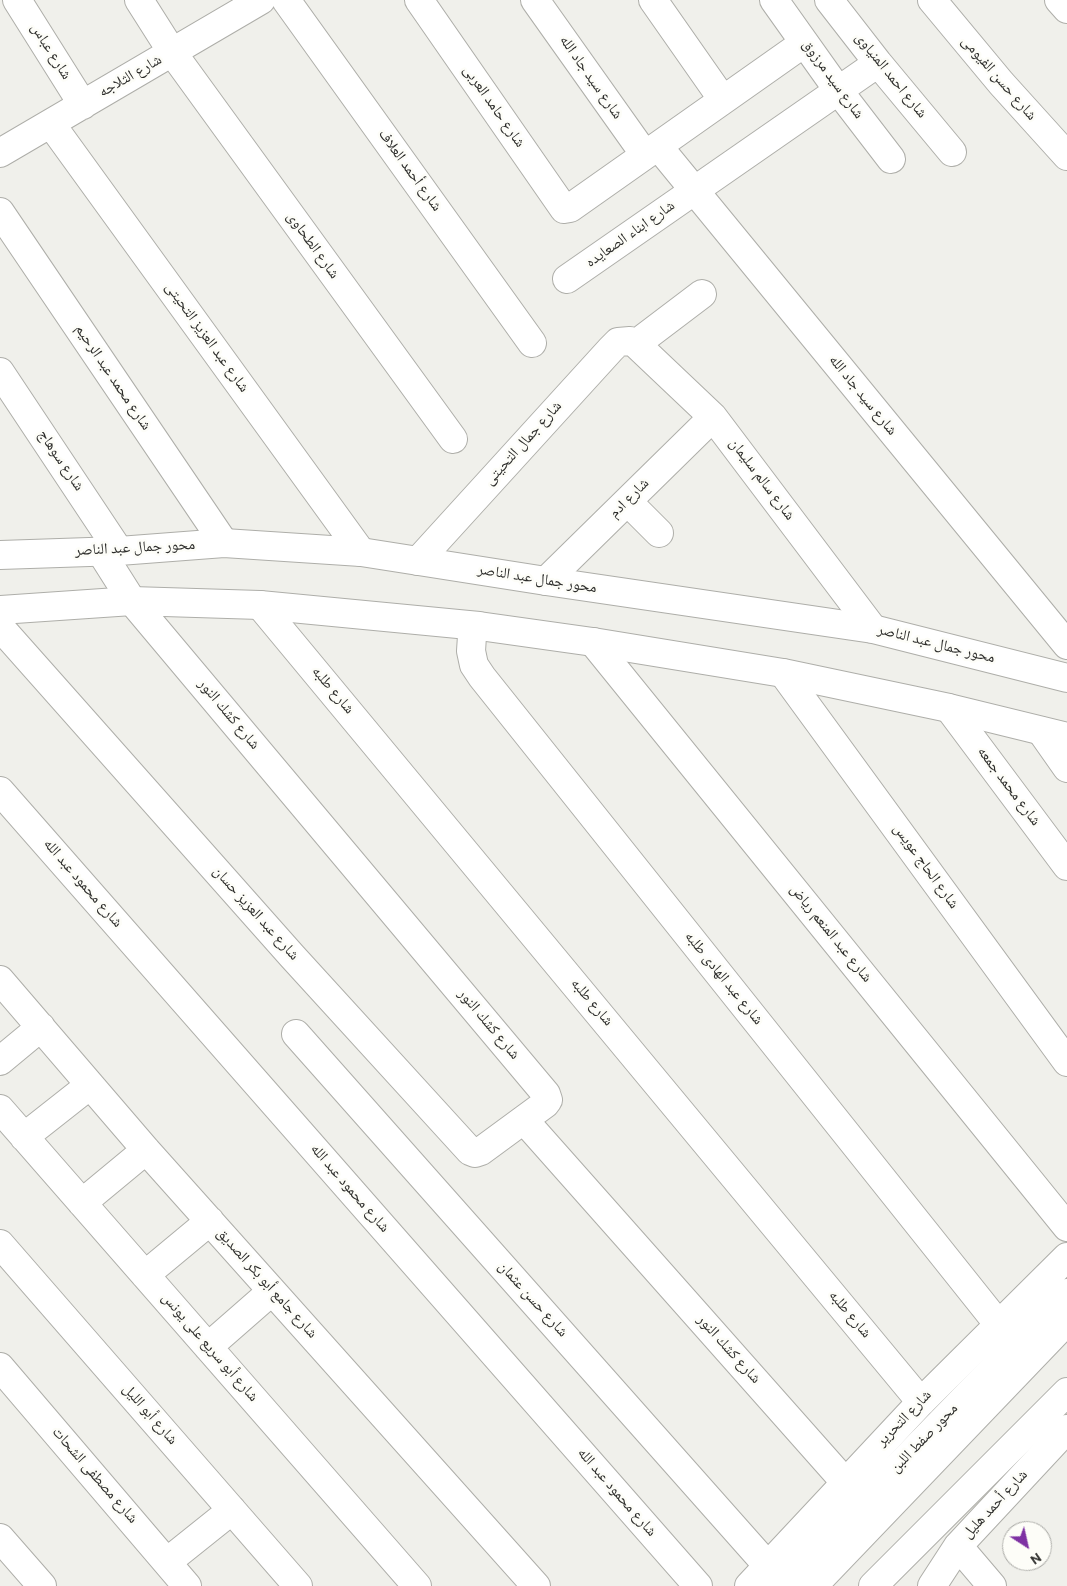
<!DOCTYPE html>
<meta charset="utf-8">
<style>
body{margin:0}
#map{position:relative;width:1067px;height:1586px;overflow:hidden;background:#f0f0eb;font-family:Overpass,sans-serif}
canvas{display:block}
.north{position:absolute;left:1002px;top:1521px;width:50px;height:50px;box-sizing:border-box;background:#fdfdf8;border:1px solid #aaaaa6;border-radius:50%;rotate:145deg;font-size:14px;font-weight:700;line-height:20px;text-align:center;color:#2d2d2b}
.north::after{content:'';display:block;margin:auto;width:18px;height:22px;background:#7e31a3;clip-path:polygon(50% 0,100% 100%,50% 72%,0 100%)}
</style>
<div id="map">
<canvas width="1067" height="1586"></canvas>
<div class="north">N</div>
</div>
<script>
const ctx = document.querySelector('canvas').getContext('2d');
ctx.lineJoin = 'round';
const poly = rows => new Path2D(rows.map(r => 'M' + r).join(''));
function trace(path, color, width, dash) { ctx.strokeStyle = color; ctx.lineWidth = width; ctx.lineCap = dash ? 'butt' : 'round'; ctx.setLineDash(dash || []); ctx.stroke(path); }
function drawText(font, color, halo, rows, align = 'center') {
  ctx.font = font + ' Overpass,"Noto Naskh Arabic",sans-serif'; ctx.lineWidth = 5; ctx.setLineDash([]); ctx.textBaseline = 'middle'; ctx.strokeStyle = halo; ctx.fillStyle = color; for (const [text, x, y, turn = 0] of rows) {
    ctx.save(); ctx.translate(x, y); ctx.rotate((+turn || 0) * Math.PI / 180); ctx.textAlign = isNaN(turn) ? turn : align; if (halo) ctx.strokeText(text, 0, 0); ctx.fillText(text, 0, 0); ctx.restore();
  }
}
const minor = poly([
 [17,0,83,105],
 [139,0,172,52,453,439],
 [286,0,532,343],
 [419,0,564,209,570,208,804,43],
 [535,0,645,155],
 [653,0,723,100],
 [774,0,838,90,891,159],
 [829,0,878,63,952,152],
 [932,0,1001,83,1067,156],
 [1059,0,1067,9],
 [51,124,361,552],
 [658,146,1067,645],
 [0,153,261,0],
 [0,212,224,543],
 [567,279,878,63],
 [636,344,702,294],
 [0,372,119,551],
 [628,502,659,533],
 [418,561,611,349,618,342,630,341,636,344,713,417,873,629],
 [546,581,713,417],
 [260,605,921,1402],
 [479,626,472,636,471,651,474,665,482,677,999,1325],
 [0,627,292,956,470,1151,475,1153,481,1151,545,1104,548,1100,546,1094,132,601,101,552],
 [593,642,1067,1227],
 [783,673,1067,1062],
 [949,708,1067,866],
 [1041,731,1067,768],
 [0,791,698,1586],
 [0,980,146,1150,536,1586],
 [296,1034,768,1566],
 [0,1061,41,1027],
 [0,1109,417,1586],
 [524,1120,845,1482],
 [24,1137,90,1085],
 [82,1203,146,1150],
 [0,1244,298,1586],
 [145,1275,210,1221],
 [208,1347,272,1291],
 [0,1367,187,1586],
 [0,1538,42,1586],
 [958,1546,992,1586],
 [167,1562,232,1510],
 [932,1586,958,1546,1067,1429]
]);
const tertiary = poly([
 [0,555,119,551,224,543,361,552,546,581,873,629,1067,678],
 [0,610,132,601,260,605,479,626,593,642,783,673,949,708,1067,737],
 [749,1586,921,1402,1067,1257],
 [873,1586,1067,1392]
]);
const primary = poly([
 [782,1586,1067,1293],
 [813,1586,1067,1321]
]);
trace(minor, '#aeaea9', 30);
trace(tertiary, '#aeaea9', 30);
trace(primary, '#aeaea9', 30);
trace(minor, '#fff', 28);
trace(tertiary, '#fff', 28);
trace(primary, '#fff', 28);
drawText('15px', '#2d2d2b', '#fdfdf8', [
 ["شارع عباس",50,52,58],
 ["شارع احمد المنياوى",890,76,51],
 ["شارع الثلاجه",131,77,-30],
 ["شارع سيد جاد الله",590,78,55],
 ["شارع حسن الفيومى",998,79,49],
 ["شارع سيد مرزوق",832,80,54],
 ["شارع حامد العربى",493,107,55],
 ["شارع أحمد العلاف",409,171,54],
 ["شارع ابناء الصعايده",631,235,-35],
 ["شارع الطحاوى",312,246,54],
 ["شارع عبد العزيز التحيتى",206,338,54],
 ["شارع محمد عبد الرحيم",112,378,56],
 ["شارع سيد جاد الله",862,396,51],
 ["شارع جمال التحيتى",524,444,-48],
 ["شارع سوهاج",60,461,56],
 ["شارع سالم سليمان",761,480,53],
 ["شارع ادم",630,499,-45],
 ["محور جمال عبد الناصر",135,549,-3],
 ["محور جمال عبد الناصر",537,580,9],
 ["محور جمال عبد الناصر",936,645,14],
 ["شارع طلبه",332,691,50],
 ["شارع كشك النور",228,715,50],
 ["شارع محمد جمعه",1008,787,53],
 ["شارع الحاج عويس",925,867,54],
 ["شارع محمود عبد الله",82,884,49],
 ["شارع عبد العزيز حسان",255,914,48],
 ["شارع عبد المنعم رياض",830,934,51],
 ["شارع عبد الهادى طلبه",723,979,51],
 ["شارع طلبه",591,1003,50],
 ["شارع كشك النور",488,1025,50],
 ["شارع محمود عبد الله",349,1189,49],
 ["شارع جامع أبو بكر الصديق",266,1284,48],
 ["شارع حسن عثمان",532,1300,48],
 ["شارع طلبه",849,1315,50],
 ["شارع أبو سريع على يونس",209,1348,49],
 ["شارع كشك النور",728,1350,48],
 ["شارع أبو الليل",149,1415,49],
 ["شارع التحرير",905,1419,-46],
 ["محور صفط اللبن",925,1439,-46],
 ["شارع مصطفى الشحات",94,1476,49],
 ["شارع محمود عبد الله",616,1493,49],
 ["شارع أحمد هليل",996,1505,-47]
]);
</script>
